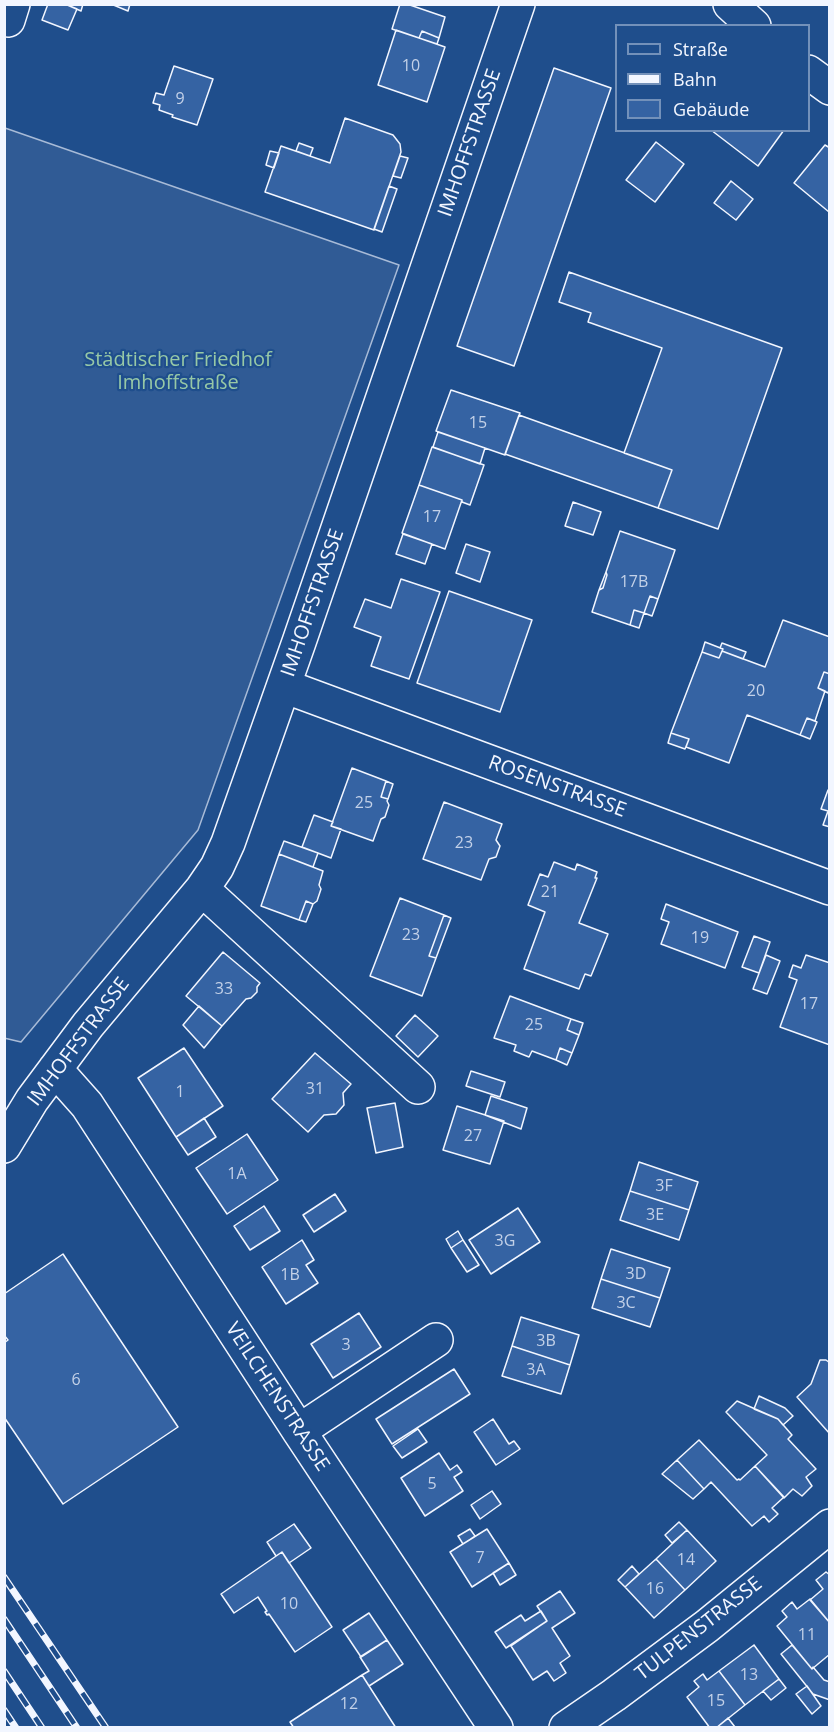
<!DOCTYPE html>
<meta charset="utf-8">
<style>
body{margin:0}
#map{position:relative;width:834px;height:1732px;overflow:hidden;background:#1f4e8c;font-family:"Open Sans",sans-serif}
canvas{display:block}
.frame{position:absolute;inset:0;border:6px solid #f2f6ff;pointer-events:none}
.legend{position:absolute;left:615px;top:24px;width:195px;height:108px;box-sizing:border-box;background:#1f4e8c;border:2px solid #7391ba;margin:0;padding:8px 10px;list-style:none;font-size:18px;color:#f2f6ff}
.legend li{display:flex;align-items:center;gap:12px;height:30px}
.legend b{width:30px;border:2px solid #7391ba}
</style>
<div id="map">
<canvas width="834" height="1732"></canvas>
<div class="frame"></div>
<ul class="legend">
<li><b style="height:8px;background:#1f4e8c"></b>Straße</li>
<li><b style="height:8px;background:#f2f6ff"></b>Bahn</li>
<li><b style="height:16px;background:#3563a3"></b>Gebäude</li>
</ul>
</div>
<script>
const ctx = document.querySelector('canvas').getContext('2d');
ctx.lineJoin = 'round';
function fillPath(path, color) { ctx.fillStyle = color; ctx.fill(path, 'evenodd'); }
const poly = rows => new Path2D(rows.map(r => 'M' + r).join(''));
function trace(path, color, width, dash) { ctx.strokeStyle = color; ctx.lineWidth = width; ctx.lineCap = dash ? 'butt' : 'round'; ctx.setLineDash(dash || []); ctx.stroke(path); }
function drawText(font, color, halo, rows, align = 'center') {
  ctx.font = font + ' "Open Sans",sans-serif'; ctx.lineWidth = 4.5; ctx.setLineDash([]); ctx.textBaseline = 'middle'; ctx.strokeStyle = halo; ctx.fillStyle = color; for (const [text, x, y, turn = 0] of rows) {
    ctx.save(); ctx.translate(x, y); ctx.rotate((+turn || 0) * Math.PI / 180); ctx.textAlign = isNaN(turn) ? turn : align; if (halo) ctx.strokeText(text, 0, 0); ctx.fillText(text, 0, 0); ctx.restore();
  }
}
const built = poly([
 [5,128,399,265,198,830,21,1042,4,1038,5,128]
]);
fillPath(built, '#305b95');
trace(built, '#a8bbd7', 1.5);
const building = poly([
 [48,4,65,4,77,9,68,30,42,20,48,4],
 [65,4,83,4,81,11,65,4],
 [111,4,130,4,128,11,111,4],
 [400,4,407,4,445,17,439,38,422,31,419,38,392,29,400,4],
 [396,30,445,47,427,102,378,85,396,30],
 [422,31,439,38,437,44,419,38,422,31],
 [174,66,213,79,197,125,172,117,173,115,159,110,160,105,153,103,156,93,164,95,174,66],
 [554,68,611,88,514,366,457,346,554,68],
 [345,118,393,135,400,144,401,152,374,230,265,192,281,146,330,163,345,118],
 [711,130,784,130,758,166,711,130],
 [656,142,684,164,655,202,626,180,656,142],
 [299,143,313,148,310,156,296,151,299,143],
 [825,145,830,148,829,212,794,183,825,145],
 [270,151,279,153,274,168,266,165,270,151],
 [400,156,408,158,401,178,393,176,400,156],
 [731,181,753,199,736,220,714,203,731,181],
 [389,186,397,189,382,232,374,229,389,186],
 [569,272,782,348,718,529,658,508,672,470,624,453,662,348,588,322,591,313,559,302,569,272],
 [451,390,520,413,505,455,436,431,451,390],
 [519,415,672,470,658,508,505,454,519,415],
 [438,432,485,448,480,464,433,447,438,432],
 [432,447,484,465,470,505,462,502,462,500,419,485,432,447],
 [419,485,462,500,445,549,402,533,419,485],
 [573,502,601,512,593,535,565,526,573,502],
 [620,531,675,550,658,599,650,596,644,613,634,610,630,625,592,612,599,590,603,588,607,575,606,572,620,531],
 [403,534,432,544,425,564,396,554,403,534],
 [466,544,490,552,480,582,456,573,466,544],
 [606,572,607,575,603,588,599,590,606,572],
 [401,579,440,592,409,679,371,666,381,637,354,627,365,599,391,608,401,579],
 [449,591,532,620,500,712,417,683,449,591],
 [650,596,658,599,652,616,644,613,650,596],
 [634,610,644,613,639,628,630,625,634,610],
 [783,620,830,637,830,674,824,672,818,688,825,691,815,721,807,718,800,735,747,715,729,763,686,747,689,739,671,733,702,652,719,658,722,651,765,667,783,620],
 [705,642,723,649,719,658,702,652,705,642],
 [722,643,746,652,743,659,722,651,723,649,720,648,722,643],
 [824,672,830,674,830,687,828,693,818,688,824,672],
 [807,718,817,722,810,739,800,735,807,718],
 [671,733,689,739,685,749,668,743,671,733],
 [352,768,386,781,381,797,388,799,387,801,389,805,385,817,381,819,373,841,331,826,352,768],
 [386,781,393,784,388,799,381,797,386,781],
 [828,790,830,791,830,827,823,825,828,811,821,809,828,790],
 [444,802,502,824,496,840,500,846,496,857,489,859,481,880,423,859,444,802],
 [314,815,333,822,331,826,341,829,331,858,302,847,314,815],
 [284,841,318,853,313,867,279,854,284,841],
 [279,854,323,871,319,885,321,889,317,901,313,904,306,901,299,920,261,906,279,854],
 [554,862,575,870,577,864,597,872,595,878,597,878,579,923,608,934,591,976,585,974,579,989,524,969,545,912,528,905,540,874,548,877,554,862],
 [400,898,444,915,429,956,436,958,422,996,370,976,400,898],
 [306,901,313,904,306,922,299,920,306,901],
 [666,904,738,932,725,968,661,944,669,922,661,919,666,904],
 [444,915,451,918,436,958,429,956,444,915],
 [754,936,770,942,759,973,742,967,754,936],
 [223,952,260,983,257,987,257,992,251,998,246,999,222,1026,186,996,223,952],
 [766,955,780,961,767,994,753,989,766,955],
 [806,955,830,963,830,1045,780,1027,797,980,789,977,793,965,801,968,806,955],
 [510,996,571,1019,567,1030,579,1035,572,1053,560,1048,556,1060,532,1051,529,1057,514,1051,516,1045,494,1038,510,996],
 [199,1006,222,1026,204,1048,183,1025,199,1006],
 [415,1015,438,1036,418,1057,396,1036,415,1015],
 [571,1019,583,1023,579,1035,567,1030,571,1019],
 [184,1048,223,1106,176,1137,138,1078,184,1048],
 [560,1048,572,1053,567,1065,556,1060,560,1048],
 [315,1053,351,1084,343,1093,344,1105,336,1114,324,1115,308,1132,272,1099,315,1053],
 [471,1071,505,1082,500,1097,466,1086,471,1071],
 [491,1096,527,1108,521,1129,485,1115,491,1096],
 [395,1103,403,1147,376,1153,367,1108,395,1103],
 [457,1106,504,1121,490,1164,443,1150,457,1106],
 [204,1118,216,1137,188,1155,176,1137,204,1118],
 [247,1134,278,1180,227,1214,196,1168,247,1134],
 [639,1162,698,1182,689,1210,630,1191,639,1162],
 [630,1191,689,1210,679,1240,620,1220,630,1191],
 [335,1194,346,1211,314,1232,303,1215,335,1194],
 [264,1206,280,1231,250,1250,234,1226,264,1206],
 [518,1208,540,1242,491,1274,469,1240,518,1208],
 [458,1231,463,1240,451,1248,446,1239,458,1231],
 [302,1240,314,1260,306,1265,318,1283,286,1304,262,1267,302,1240],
 [463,1240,479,1265,467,1272,451,1248,463,1240],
 [611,1249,670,1268,660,1298,601,1279,611,1249],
 [63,1254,178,1427,63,1504,4,1417,4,1343,8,1340,4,1335,4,1294,63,1254],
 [601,1279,660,1298,650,1327,592,1308,601,1279],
 [359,1313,381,1347,333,1378,311,1344,359,1313],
 [521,1317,579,1335,570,1365,512,1346,521,1317],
 [512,1346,570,1365,561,1394,502,1376,512,1346],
 [820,1360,826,1360,830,1363,830,1434,797,1397,811,1384,820,1360],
 [454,1369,470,1394,392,1444,376,1419,454,1369],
 [759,1396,785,1408,793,1416,783,1425,778,1419,754,1409,759,1396],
 [737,1401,778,1419,792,1435,788,1439,816,1469,806,1477,812,1486,802,1496,793,1489,784,1498,755,1466,767,1455,726,1412,737,1401],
 [493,1419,509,1444,514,1441,520,1449,496,1465,474,1432,493,1419],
 [418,1429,427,1442,402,1458,393,1446,418,1429],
 [699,1440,737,1480,739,1479,740,1480,755,1466,784,1497,772,1508,778,1514,769,1522,764,1516,752,1526,711,1482,704,1489,677,1460,699,1440],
 [439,1453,450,1470,457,1465,462,1472,454,1477,463,1491,425,1516,401,1478,439,1453],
 [677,1460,704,1489,693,1499,662,1474,677,1460],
 [492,1491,501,1504,480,1519,471,1505,492,1491],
 [679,1522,687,1530,672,1543,665,1535,679,1522],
 [294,1524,311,1548,289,1563,282,1552,276,1556,267,1542,294,1524],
 [470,1529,475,1536,463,1544,458,1536,470,1529],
 [487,1529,509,1563,472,1587,450,1552,487,1529],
 [687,1530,716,1561,685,1590,656,1559,687,1530],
 [282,1552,332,1627,295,1652,269,1614,267,1615,265,1612,267,1611,258,1597,234,1613,221,1594,282,1552],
 [656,1559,685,1590,654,1618,625,1587,656,1559],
 [509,1563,516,1575,500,1585,493,1573,509,1563],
 [632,1566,639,1574,625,1587,618,1580,632,1566],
 [826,1572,830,1575,830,1623,810,1600,823,1589,816,1580,826,1572],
 [560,1591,575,1613,552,1628,570,1656,560,1663,566,1673,554,1681,547,1671,533,1680,511,1646,547,1621,537,1606,560,1591],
 [810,1599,830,1623,830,1654,812,1669,777,1626,787,1617,782,1611,792,1602,797,1609,810,1599],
 [541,1611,547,1621,506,1648,495,1632,521,1615,525,1621,541,1611],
 [369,1613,387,1640,361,1657,343,1630,369,1613],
 [387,1640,403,1664,369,1686,362,1675,369,1671,360,1657,387,1640],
 [754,1645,779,1679,745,1705,719,1671,754,1645],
 [792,1645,812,1669,813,1667,824,1680,830,1682,830,1700,813,1694,781,1654,792,1645],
 [719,1671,745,1705,716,1728,710,1728,687,1697,699,1687,694,1681,703,1674,707,1680,719,1671],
 [362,1675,396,1728,294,1728,290,1722,362,1675],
 [779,1679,786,1688,771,1700,763,1691,779,1679],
 [807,1686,821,1706,812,1714,796,1694,807,1686],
 [728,1718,735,1727,734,1728,716,1728,728,1718]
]);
fillPath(building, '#3563a3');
trace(building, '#f2f6ff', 1.5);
const minor = poly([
 [730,4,754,26],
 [8,20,13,4],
 [808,72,830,88],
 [284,686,830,888],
 [202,889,418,1087],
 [55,1069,87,1105,299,1431,496,1728],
 [4,1146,32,1100,88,1025,202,889,217,867,228,843,299,642,518,4],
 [299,1431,436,1340],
 [566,1728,614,1695,707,1626,830,1526]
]);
trace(minor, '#f2f6ff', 36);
trace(minor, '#1f4e8c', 33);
const rail = poly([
 [4,1577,106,1728],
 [4,1619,77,1728],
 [4,1671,42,1728],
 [4,1710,16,1728]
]);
trace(rail, '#f2f6ff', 7);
trace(rail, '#1f4e8c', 4.5, [14]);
drawText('16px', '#c3d1e8', null, [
 ["10",411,66],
 ["9",180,99],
 ["15",478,423],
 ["17",432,517],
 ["17B",634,582],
 ["20",756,691],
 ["25",364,803],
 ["23",464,843],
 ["21",550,892],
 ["23",411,935],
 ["19",700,938],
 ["33",224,989],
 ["17",809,1004],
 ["25",534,1025],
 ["31",315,1089],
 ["1",180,1092],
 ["27",473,1136],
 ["1A",237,1174],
 ["3F",664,1186],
 ["3E",655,1215],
 ["3G",505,1241],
 ["3D",636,1274],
 ["1B",290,1275],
 ["3C",626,1303],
 ["3B",546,1341],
 ["3",346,1345],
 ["3A",536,1370],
 ["6",76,1380],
 ["5",432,1484],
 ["7",480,1558],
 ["14",686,1560],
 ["16",655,1589],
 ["10",289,1604],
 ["11",807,1635],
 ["13",749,1675],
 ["15",716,1701],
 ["12",349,1704]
]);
drawText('20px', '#f2f6ff', '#1f4e8c', [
 ["IMHOFFSTRASSE",470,143,-71],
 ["IMHOFFSTRASSE",313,603,-71],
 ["ROSENSTRASSE",557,787,20],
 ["IMHOFFSTRASSE",79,1042,-53],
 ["VEILCHENSTRASSE",277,1397,57],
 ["TULPENSTRASSE",699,1629,-38]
]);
drawText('20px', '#97c8a6', '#1f4e8c', [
 ["Städtischer Friedhof",178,360],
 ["Imhoffstraße",178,383]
]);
</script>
